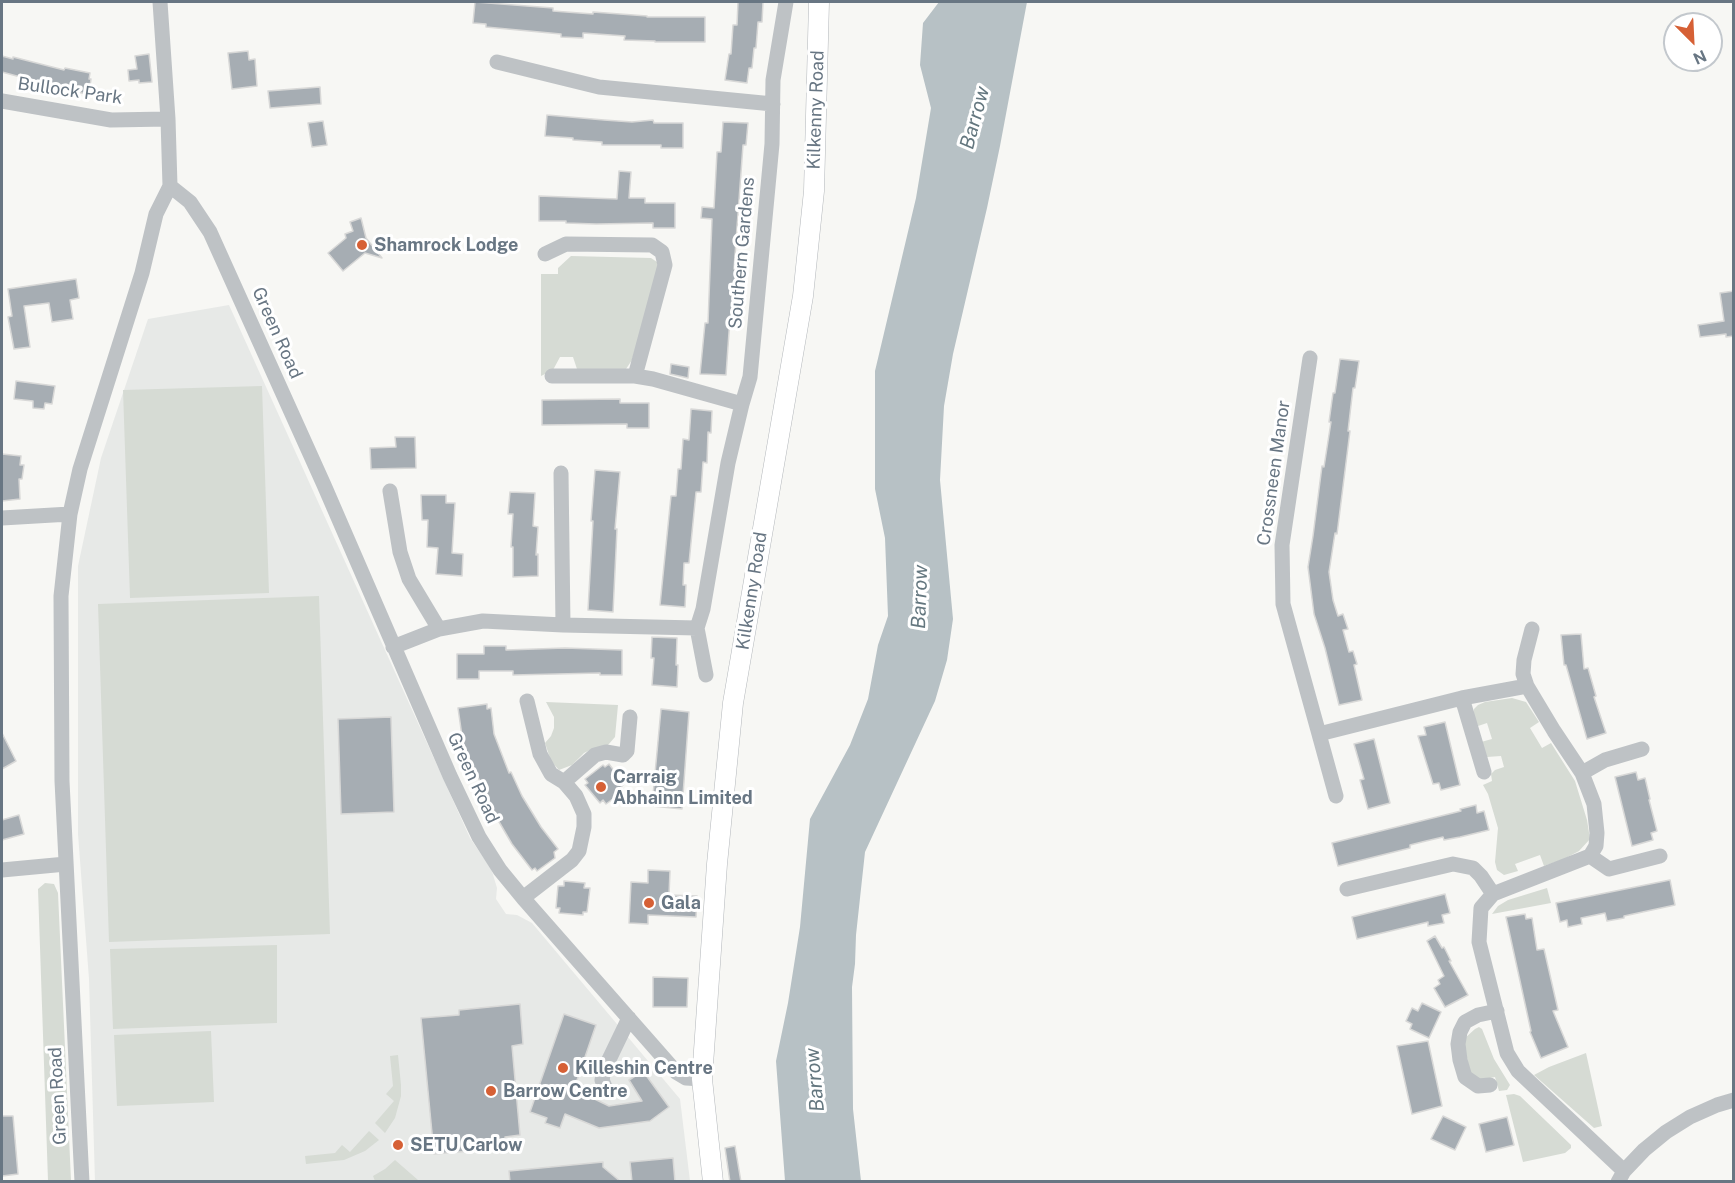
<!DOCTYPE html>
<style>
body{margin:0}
#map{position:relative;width:1735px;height:1183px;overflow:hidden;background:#f7f7f4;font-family:"Public Sans",sans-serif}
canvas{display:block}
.frame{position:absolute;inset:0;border:3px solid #687683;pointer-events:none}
.north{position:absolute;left:1663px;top:12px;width:60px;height:60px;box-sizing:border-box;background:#fff;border:2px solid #c3c8cd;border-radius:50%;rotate:156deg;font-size:16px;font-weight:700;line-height:24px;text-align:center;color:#687683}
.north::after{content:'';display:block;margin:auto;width:21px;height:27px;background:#d66035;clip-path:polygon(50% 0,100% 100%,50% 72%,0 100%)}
</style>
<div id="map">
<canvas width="1735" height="1183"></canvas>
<div class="frame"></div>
<div class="north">N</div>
</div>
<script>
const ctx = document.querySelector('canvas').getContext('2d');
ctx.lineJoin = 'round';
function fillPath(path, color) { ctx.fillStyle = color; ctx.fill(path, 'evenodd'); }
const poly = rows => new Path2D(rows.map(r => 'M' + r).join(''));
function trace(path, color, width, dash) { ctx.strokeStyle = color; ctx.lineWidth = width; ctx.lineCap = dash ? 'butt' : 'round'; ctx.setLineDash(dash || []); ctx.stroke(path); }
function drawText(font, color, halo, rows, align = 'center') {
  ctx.font = font + ' "Public Sans",sans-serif'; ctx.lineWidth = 6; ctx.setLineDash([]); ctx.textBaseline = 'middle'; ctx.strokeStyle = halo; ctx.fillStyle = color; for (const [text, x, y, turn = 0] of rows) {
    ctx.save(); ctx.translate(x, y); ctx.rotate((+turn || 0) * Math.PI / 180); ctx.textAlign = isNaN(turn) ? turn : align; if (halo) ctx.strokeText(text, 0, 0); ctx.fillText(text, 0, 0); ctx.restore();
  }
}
fillPath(poly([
 [229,305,470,838,491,868,497,888,496,899,506,914,517,915,532,923,680,1099,690,1181,95,1182,89,979,78,834,78,566,101,458,148,319]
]), '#e7e9e7');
fillPath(poly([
 [571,256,651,258,657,262,659,268,632,360,624,372,577,369,573,357,560,357,553,370,541,376,541,274,558,274,558,268],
 [262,386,269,593,130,598,123,390],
 [319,596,330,934,109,942,98,604],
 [1512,698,1526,702,1539,722,1530,728,1542,748,1551,743,1575,781,1587,820,1590,839,1579,851,1564,859,1544,866,1540,855,1515,864,1518,871,1504,875,1497,870,1495,862,1498,828,1488,794,1483,785,1492,781,1491,774,1495,770,1504,767,1501,756,1487,757,1481,742,1492,739,1487,723,1478,726,1473,716,1474,709,1478,705,1485,702],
 [546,702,618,705,615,737,608,745,592,749,584,753,572,765,559,770,551,761,545,743,551,736,554,728,554,717],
 [45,883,54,884,58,893,71,1181,48,1181,38,889],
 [1547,888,1551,903,1492,914,1498,906,1508,900],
 [277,945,277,1023,113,1029,110,949],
 [1479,1027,1482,1029,1494,1059,1510,1085,1507,1090,1499,1091,1495,1077,1476,1081,1470,1073,1464,1043,1465,1038,1475,1029],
 [211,1031,214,1102,117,1106,114,1035],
 [1586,1053,1602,1126,1594,1128,1534,1075,1549,1067],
 [398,1055,401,1085,401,1096,395,1118,385,1133,375,1123,394,1101,386,1094,393,1086,390,1056],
 [1514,1094,1520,1096,1571,1145,1571,1148,1565,1153,1523,1162,1506,1095],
 [369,1131,379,1140,365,1151,344,1160,306,1164,305,1156,335,1153,342,1145,350,1152],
 [395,1160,418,1180,403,1182,375,1181,373,1176,385,1169]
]), '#d6dbd4');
fillPath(poly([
 [939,2,1027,2,1000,146,987,208,953,354,944,406,940,480,953,619,947,660,935,701,865,852,856,935,855,964,852,987,853,1109,861,1181,785,1181,776,1061,788,1003,800,927,810,819,850,745,868,699,878,645,888,616,885,538,875,489,875,371,916,198,931,108,920,65,923,23]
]), '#b7c1c5');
const building = poly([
 [475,2,553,8,553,11,593,14,593,12,647,16,647,17,705,17,705,42,655,42,655,41,624,40,625,36,583,33,583,38,561,37,561,34,486,27,486,24,473,23,475,2],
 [738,2,763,2,762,22,758,22,756,48,754,48,752,68,749,68,747,83,725,80,729,54,731,54,733,25,737,25,738,2],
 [248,51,249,60,255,59,257,86,232,89,228,53,248,51],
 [149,54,152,82,139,83,139,80,129,81,128,70,137,69,135,56,149,54],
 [2,56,13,59,13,57,64,70,65,68,90,73,89,79,91,79,89,94,61,90,61,88,2,72,2,56],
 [320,87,321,104,270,108,268,91,320,87],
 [547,115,604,120,632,122,653,120,654,123,683,123,683,148,661,148,661,145,602,145,602,142,573,140,573,138,545,136,547,115],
 [323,121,327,145,312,147,308,123,323,121],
 [723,122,748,123,746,145,743,145,734,269,736,269,734,318,730,318,726,375,700,374,705,323,708,323,712,219,701,218,702,207,714,208,717,152,721,152,723,122],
 [619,171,631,172,629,198,645,198,645,203,675,203,675,228,653,228,653,223,596,224,566,223,566,221,539,221,539,196,617,199,619,171],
 [361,218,366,238,382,258,365,253,343,271,328,253,346,238,345,234,353,231,350,222,361,218],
 [76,279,79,298,70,300,73,319,52,322,49,303,24,306,30,347,14,349,8,317,12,316,8,289,76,279],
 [1734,291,1734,336,1726,337,1726,334,1700,337,1698,325,1724,321,1720,293,1734,291],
 [1340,359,1359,361,1355,388,1353,388,1348,431,1350,431,1337,534,1335,533,1329,572,1333,600,1338,616,1343,614,1348,629,1343,630,1349,652,1353,651,1357,664,1354,665,1362,700,1339,705,1325,648,1314,614,1308,567,1313,536,1322,466,1324,467,1331,422,1329,422,1333,393,1335,393,1340,359],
 [671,364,689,367,688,378,670,374,671,364],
 [16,381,55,386,52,404,45,403,44,409,33,408,33,401,14,399,16,381],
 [620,399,620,403,649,403,649,428,627,428,627,424,542,425,542,400,620,399],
 [691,409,712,411,711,433,708,432,707,463,703,462,701,492,696,492,689,563,684,563,683,585,686,585,685,607,660,605,671,496,676,496,678,469,681,469,683,439,689,440,691,409],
 [395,437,415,437,416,468,371,469,370,448,396,447,395,437],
 [2,454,21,456,20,465,24,465,22,479,19,479,20,499,2,501,2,454],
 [595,470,620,472,615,529,617,529,613,612,588,610,593,521,591,521,595,470],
 [510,492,535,493,533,526,538,527,536,555,538,554,538,576,513,577,513,547,511,547,513,514,508,514,510,492],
 [421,495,446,495,446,503,455,503,452,553,463,554,462,576,436,574,438,548,427,547,428,520,422,520,421,495],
 [1581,634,1584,669,1588,668,1596,696,1594,697,1606,733,1587,739,1566,665,1564,665,1561,635,1581,634],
 [652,637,677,638,676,665,678,665,677,687,652,685,654,658,651,658,652,637],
 [484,646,506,646,506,650,565,648,622,650,622,675,600,675,600,673,513,675,513,671,479,671,479,679,457,679,457,654,484,654,484,646],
 [487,704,487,709,491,708,494,734,509,773,511,772,522,796,541,827,558,849,554,852,555,858,537,871,535,868,532,870,512,844,498,820,477,775,476,776,463,743,458,708,487,704],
 [661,709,689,712,682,809,652,806,661,709],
 [391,717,394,812,341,814,338,719,391,717],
 [1445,722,1460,785,1441,790,1439,783,1433,784,1418,736,1426,735,1424,727,1445,722],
 [2,733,16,761,2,769,2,733],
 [1374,739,1390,803,1368,809,1360,780,1364,779,1354,744,1374,739],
 [609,764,624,784,621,787,624,791,606,804,603,800,600,803,585,785,588,783,585,779,603,765,605,767,609,764],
 [1636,772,1638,780,1645,778,1650,799,1649,800,1657,831,1651,833,1653,840,1632,846,1615,777,1636,772],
 [1476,805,1477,813,1484,811,1489,830,1460,837,1444,840,1443,837,1426,841,1410,845,1410,848,1338,866,1332,843,1461,811,1460,809,1476,805],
 [19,815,24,834,2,840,2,820,19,815],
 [648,870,670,871,669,895,697,896,696,917,648,915,648,924,629,923,631,882,648,883,648,870],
 [1670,880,1675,905,1624,916,1624,918,1607,921,1605,913,1581,918,1582,924,1568,927,1567,920,1560,922,1556,903,1670,880],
 [564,881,585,883,584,888,590,888,587,912,583,912,583,915,559,913,560,908,556,908,558,886,564,886,564,881],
 [1445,894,1450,913,1442,915,1444,923,1428,926,1428,922,1357,939,1352,917,1445,894],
 [1525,914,1526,919,1532,918,1537,950,1544,949,1558,1010,1553,1011,1568,1047,1541,1058,1530,1032,1531,1031,1506,917,1525,914],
 [1435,936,1442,948,1444,947,1451,961,1449,961,1468,995,1445,1007,1434,988,1440,984,1438,980,1444,976,1427,941,1435,936],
 [653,977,688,978,687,1007,653,1007,653,977],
 [1422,1003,1441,1012,1429,1038,1410,1029,1412,1024,1406,1021,1412,1008,1418,1011,1422,1003],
 [520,1004,523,1044,512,1046,520,1135,505,1137,506,1148,434,1154,421,1018,459,1015,459,1010,520,1004],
 [564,1014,596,1025,574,1089,609,1106,642,1101,629,1080,643,1071,669,1107,650,1121,599,1128,565,1114,560,1128,545,1123,547,1118,530,1112,564,1014],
 [1428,1041,1442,1106,1412,1114,1397,1046,1428,1041],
 [2,1116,13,1116,18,1174,2,1176,2,1116],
 [1443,1116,1466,1127,1455,1150,1431,1139,1443,1116],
 [1507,1117,1514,1145,1486,1152,1479,1124,1507,1117],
 [735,1146,741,1182,730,1182,725,1148,735,1146],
 [673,1158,675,1182,632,1182,630,1162,673,1158],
 [603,1162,603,1167,621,1182,510,1182,509,1171,603,1162]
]);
fillPath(building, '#a6adb3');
trace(building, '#d8d8d7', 1.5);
const major = poly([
 [713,1182,702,1079,717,864,733,703,803,296,814,191,819,2]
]);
trace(major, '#b2b6ba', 21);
trace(poly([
 [497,62,599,87,773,104],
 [2,101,111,120,168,119],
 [170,186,190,202,210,232,324,485,450,776,479,837,500,870,523,898,676,1072,686,1078,702,1079],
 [545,254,566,244,652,245,662,252,665,265,635,376],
 [1310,358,1282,545,1283,604,1319,734,1462,698,1527,686,1554,731,1582,773,1594,804,1597,833,1596,846,1590,856,1493,894,1481,908,1479,942,1507,1053,1518,1071,1624,1171],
 [552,376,635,376,653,379,742,404],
 [561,473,563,625],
 [390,491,400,552,409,579,439,629],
 [2,518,70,514],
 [697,628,703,609,728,463,742,404,750,377,772,144,773,80,786,2],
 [393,647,439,629,483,621,563,625,697,628,706,675],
 [1527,686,1523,674,1524,660,1532,629],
 [1462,698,1484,772],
 [1319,734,1336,796],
 [1582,773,1605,760,1642,749],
 [564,782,595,755,606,752,623,755,627,751,630,717],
 [1590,856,1609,869,1660,856],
 [2,870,66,864],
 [1347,889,1453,864,1473,868,1481,876,1493,894],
 [523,898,572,860,579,851,584,827,584,814,576,796,564,782,551,774,540,754,527,701],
 [1490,1085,1478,1086,1465,1077,1460,1060,1458,1044,1460,1032,1465,1022,1478,1015,1497,1011],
 [605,1087,602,1080,604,1070,629,1018],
 [82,1182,62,781,61,596,70,514,80,469,142,273,156,214,170,186,168,119,160,2],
 [1618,1182,1624,1171,1644,1150,1666,1132,1690,1117,1717,1105,1734,1100]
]), '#bec2c5', 15);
trace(major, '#fff', 20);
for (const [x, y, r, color] of [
 [362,245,6,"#d66035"],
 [601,787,6,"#d66035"],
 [649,903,6,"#d66035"],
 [563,1068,6,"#d66035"],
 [491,1091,6,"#d66035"],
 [398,1145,6,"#d66035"]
]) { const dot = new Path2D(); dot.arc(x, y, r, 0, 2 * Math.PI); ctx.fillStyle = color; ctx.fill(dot); trace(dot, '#fff', 2); }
drawText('18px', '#687683', '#fff', [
 ["Bullock Park",70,91,8],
 ["Kilkenny Road",816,110,-88],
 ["Southern Gardens",742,253,-85],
 ["Green Road",277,333,66],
 ["Crossneen Manor",1274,473,-82],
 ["Kilkenny Road",752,591,-81],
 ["Green Road",473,778,65],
 ["Green Road",58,1096,-93]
]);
drawText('bold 18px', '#687683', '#fff', [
 ["Shamrock Lodge",374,245],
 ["Carraig",613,777],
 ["Abhainn Limited",613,798],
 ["Gala",661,903],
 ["Killeshin Centre",575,1068],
 ["Barrow Centre",503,1091],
 ["SETU Carlow",410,1145]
], 'left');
drawText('italic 20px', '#64777f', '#fff', [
 ["Barrow",975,118,-75],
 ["Barrow",920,597,-88],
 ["Barrow",815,1080,-95]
]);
</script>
